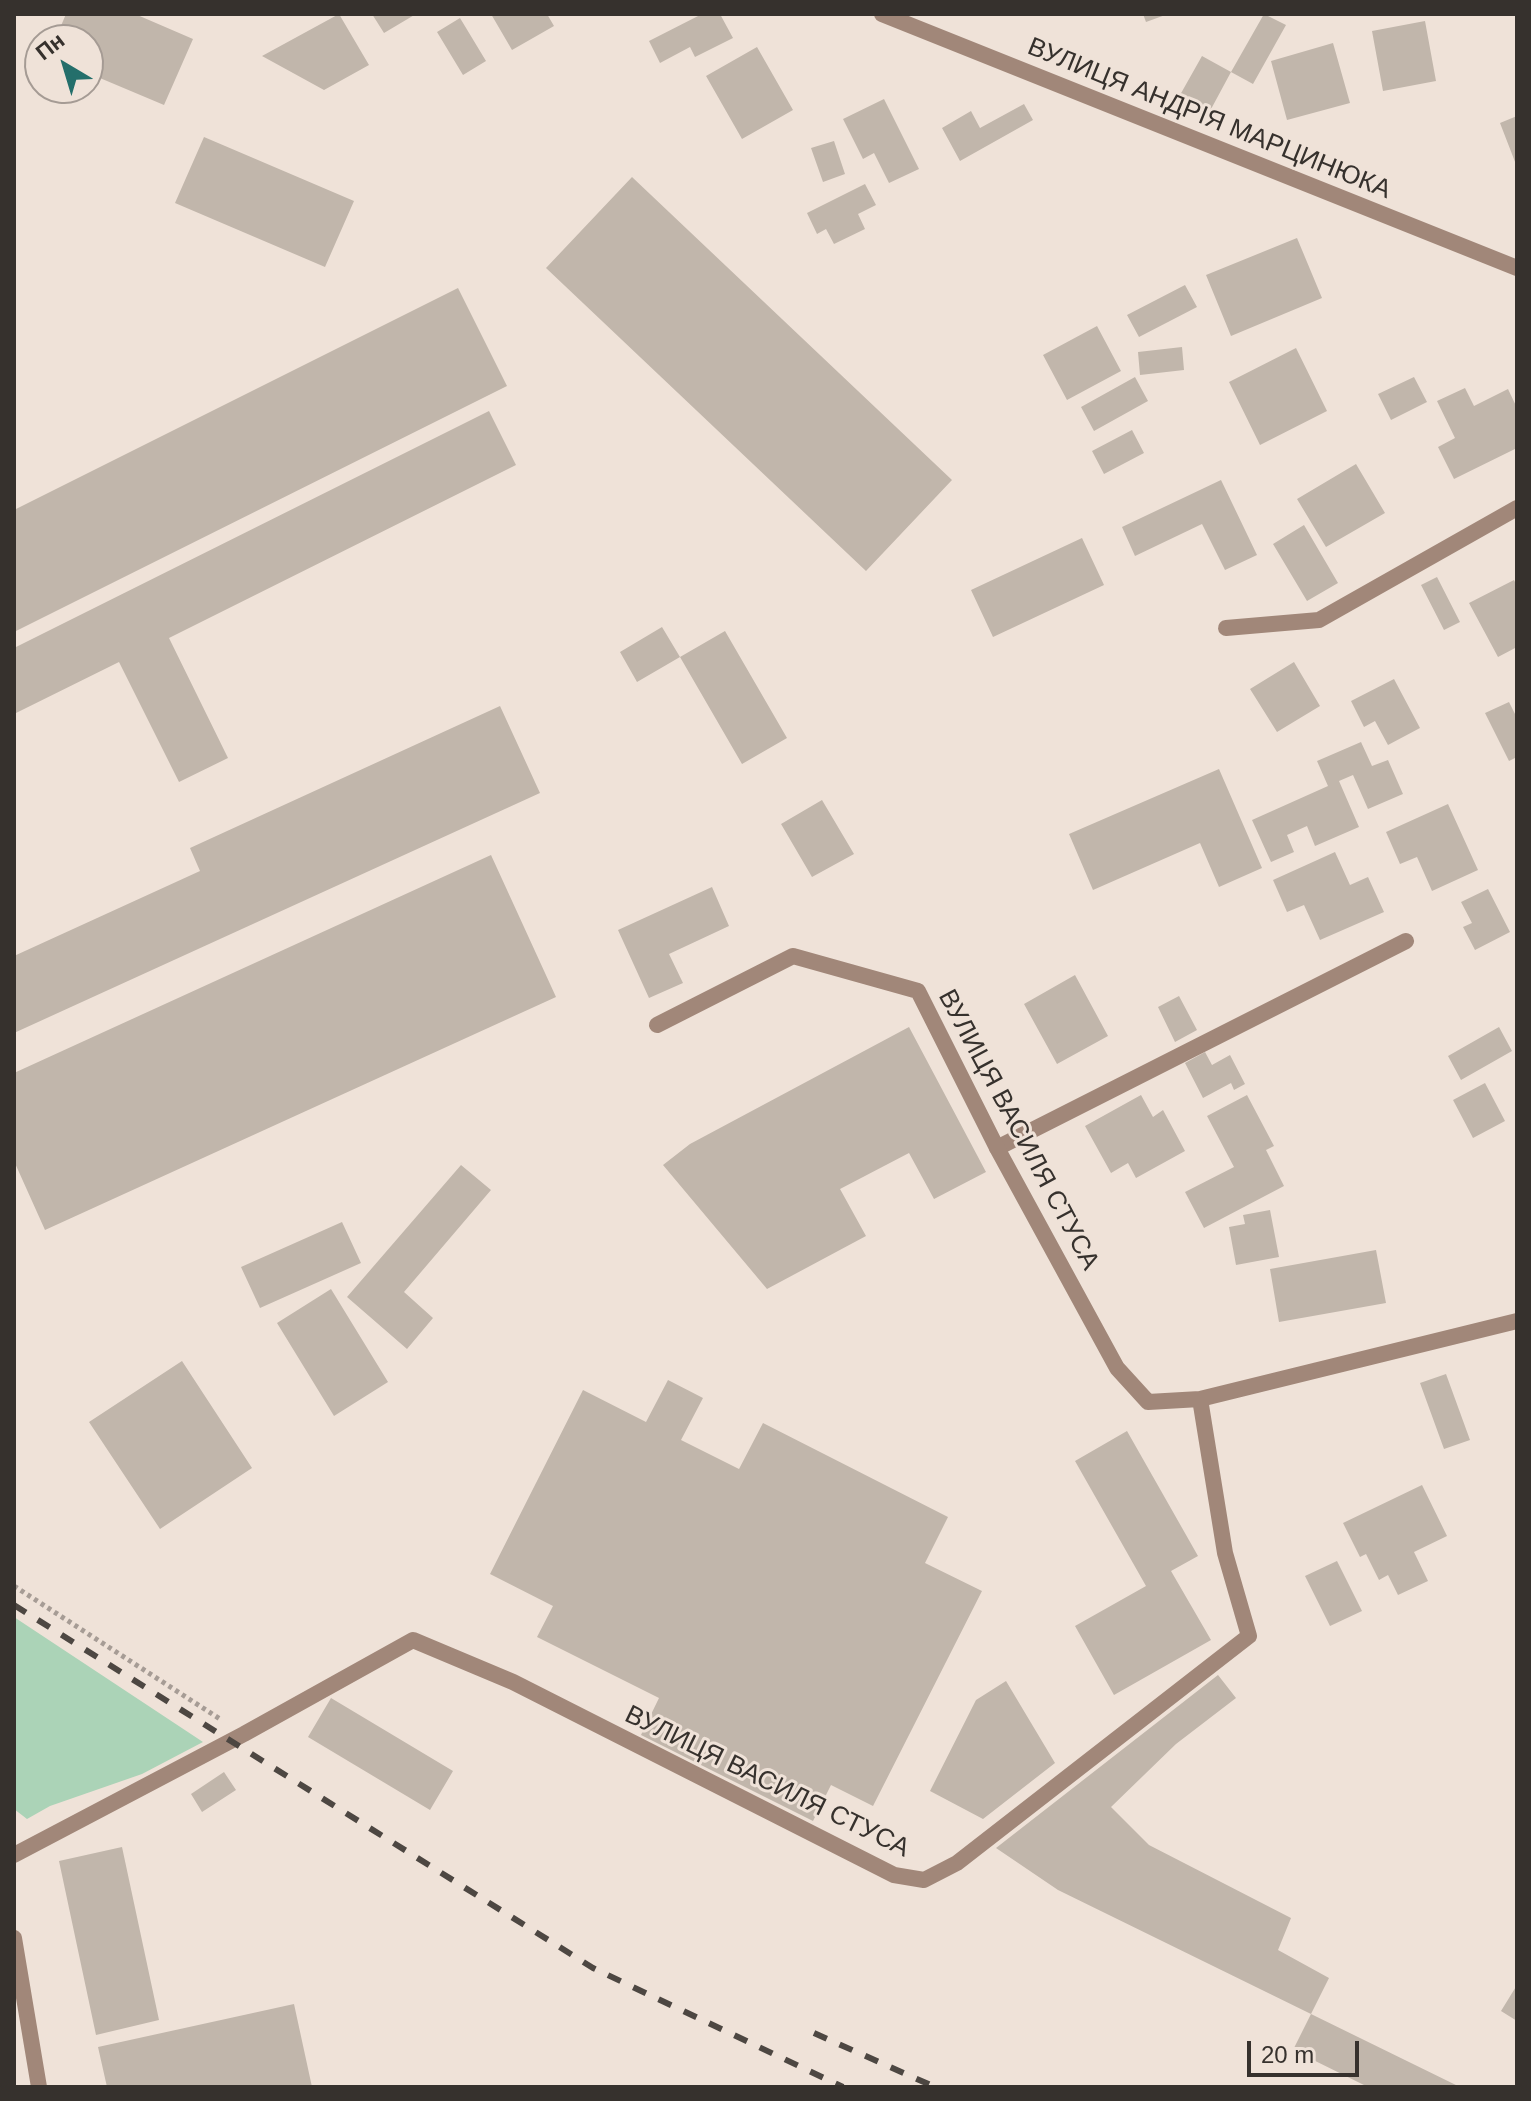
<!DOCTYPE html>
<meta charset="utf-8">
<style>
body{margin:0}
#map{position:relative;width:1531px;height:2101px;overflow:hidden;background:#efe2d8;font-family:Helvetica,sans-serif}
canvas{display:block}
.frame{position:absolute;inset:0;border:16px solid #36312d;pointer-events:none}
.north{position:absolute;left:24px;top:24px;width:80px;height:80px;box-sizing:border-box;background:#efe2d8;border:2px solid #a59b94;border-radius:50%;rotate:322deg;font-size:22px;font-weight:700;line-height:32px;text-align:center;color:#36312d}
.north::after{content:'';display:block;margin:auto;width:28px;height:36px;background:#246f6b;clip-path:polygon(50% 0,100% 100%,50% 72%,0 100%)}
.scale{position:absolute;left:1247px;top:2041px;width:112px;height:36px;box-sizing:border-box;border:4px solid #36312d;border-top:0;padding-left:10px;font-size:24px;line-height:28px;white-space:nowrap;color:#36312d;-webkit-text-stroke:6px #efe2d8;paint-order:stroke}
</style>
<div id="map">
<canvas width="1531" height="2101"></canvas>
<div class="frame"></div>
<div class="north">Пн</div>
<div class="scale">20 m</div>
</div>
<script>
const ctx = document.querySelector('canvas').getContext('2d');
ctx.lineJoin = 'round';
function fillPath(path, color) { ctx.fillStyle = color; ctx.fill(path, 'evenodd'); }
const poly = rows => new Path2D(rows.map(r => 'M' + r).join(''));
function trace(path, color, width, dash) { ctx.strokeStyle = color; ctx.lineWidth = width; ctx.lineCap = dash ? 'butt' : 'round'; ctx.setLineDash(dash || []); ctx.stroke(path); }
function drawText(font, color, halo, rows, align = 'center') {
  ctx.font = font + ' Helvetica,sans-serif'; ctx.lineWidth = 6; ctx.setLineDash([]); ctx.textBaseline = 'middle'; ctx.strokeStyle = halo; ctx.fillStyle = color; for (const [text, x, y, turn = 0] of rows) {
    ctx.save(); ctx.translate(x, y); ctx.rotate((+turn || 0) * Math.PI / 180); ctx.textAlign = isNaN(turn) ? turn : align; if (halo) ctx.strokeText(text, 0, 0); ctx.fillText(text, 0, 0); ctx.restore();
  }
}
fillPath(poly([
 [14,1617,203,1742,142,1774,50,1806,27,1819,14,1809]
]), '#abd3b7');
fillPath(poly([
 [66,14,135,14,193,39,164,105,88,73,88,40,55,40],
 [339,14,369,65,324,90,262,56],
 [372,14,416,14,384,33],
 [491,14,547,14,554,26,512,50],
 [702,14,720,14,733,38,695,57,690,47,660,63,649,41],
 [1143,14,1168,14,1146,22],
 [1264,14,1286,25,1253,84,1231,72],
 [460,18,486,61,463,75,437,32],
 [1425,21,1436,81,1383,91,1372,31],
 [1333,43,1350,103,1287,120,1271,61],
 [757,47,793,110,742,139,706,76],
 [1202,56,1231,72,1210,111,1180,95],
 [884,99,919,169,889,183,874,153,863,159,843,119],
 [1024,104,1033,120,960,161,942,128,971,111,980,128],
 [1517,116,1517,167,1500,123],
 [204,137,354,201,325,267,175,203],
 [834,141,845,174,823,182,811,148],
 [632,177,952,480,866,571,546,268],
 [865,184,876,205,858,214,865,229,834,244,826,229,817,234,807,213],
 [1297,238,1322,298,1231,336,1206,275],
 [1185,285,1197,307,1139,337,1127,315],
 [458,288,507,386,14,632,14,510],
 [1097,326,1121,371,1067,400,1043,355],
 [1182,347,1184,370,1140,375,1138,352],
 [1296,348,1327,411,1260,445,1229,382],
 [1135,377,1148,401,1094,431,1081,407],
 [1414,377,1427,402,1391,420,1378,394],
 [1465,388,1474,406,1508,389,1517,408,1517,448,1454,479,1438,447,1455,438,1437,401],
 [489,411,516,465,169,638,228,758,179,782,119,662,14,714,14,648],
 [1132,430,1144,453,1104,474,1092,451],
 [1356,464,1385,513,1326,547,1297,499],
 [1221,480,1257,555,1225,570,1202,524,1135,556,1122,527],
 [1304,525,1338,583,1307,601,1273,544],
 [1082,538,1104,585,993,637,971,590],
 [1437,577,1460,622,1444,630,1421,585],
 [1514,580,1517,586,1517,647,1498,657,1469,603],
 [662,627,680,657,637,682,620,652],
 [725,631,787,738,742,764,680,657],
 [1294,662,1320,706,1277,732,1250,689],
 [1394,679,1420,728,1388,745,1375,721,1364,727,1351,701],
 [1509,702,1517,718,1517,757,1509,761,1485,713],
 [500,706,540,793,14,1033,14,956,200,871,190,848],
 [1361,742,1372,766,1388,760,1403,794,1368,809,1353,775,1339,781,1359,827,1315,846,1307,826,1287,835,1294,852,1271,862,1252,820,1328,786,1317,761],
 [1219,769,1262,868,1219,887,1200,843,1093,890,1069,834],
 [822,800,854,854,812,877,781,824],
 [1448,804,1478,870,1432,891,1417,857,1400,864,1386,832],
 [1335,852,1350,885,1368,877,1384,912,1320,940,1304,905,1287,912,1273,880],
 [491,855,556,997,45,1230,14,1161,14,1073],
 [712,887,729,926,669,954,683,983,649,998,618,930],
 [1488,889,1510,932,1475,950,1463,927,1472,923,1461,902],
 [1075,975,1108,1036,1057,1064,1024,1004],
 [1179,996,1197,1030,1175,1042,1158,1007],
 [909,1027,986,1172,934,1199,909,1153,840,1189,866,1236,767,1289,663,1165,690,1144],
 [1499,1027,1512,1051,1461,1080,1448,1056],
 [1205,1052,1212,1065,1230,1055,1245,1084,1234,1090,1231,1083,1203,1098,1185,1063],
 [1485,1083,1505,1121,1473,1138,1453,1100],
 [1141,1095,1153,1117,1163,1110,1185,1151,1136,1178,1128,1163,1111,1173,1085,1126],
 [1247,1095,1274,1146,1266,1150,1284,1186,1204,1228,1185,1192,1234,1167,1207,1116],
 [461,1165,491,1190,404,1292,433,1318,407,1349,347,1297],
 [1270,1210,1279,1257,1236,1265,1229,1227,1245,1224,1243,1215],
 [342,1222,361,1263,260,1308,241,1267],
 [1376,1250,1386,1303,1279,1322,1270,1269],
 [331,1289,388,1382,334,1416,277,1323],
 [182,1361,252,1468,160,1529,89,1422],
 [1446,1374,1470,1440,1444,1449,1420,1383],
 [668,1380,703,1398,681,1440,739,1469,763,1423,948,1517,925,1563,982,1591,873,1806,831,1785,813,1821,641,1735,659,1698,537,1637,553,1606,490,1574,583,1390,646,1422],
 [1127,1431,1198,1556,1171,1571,1211,1640,1114,1695,1075,1626,1146,1586,1075,1461],
 [1422,1485,1447,1536,1414,1552,1428,1581,1398,1595,1388,1575,1379,1580,1366,1554,1360,1557,1343,1523],
 [1337,1561,1362,1611,1330,1626,1305,1576],
 [1218,1675,1236,1698,1176,1744,1111,1807,1149,1845,1291,1918,1278,1950,1329,1978,1311,2014,1058,1890,996,1848],
 [1006,1681,1055,1763,983,1819,930,1791,976,1700],
 [331,1698,453,1771,430,1810,308,1737],
 [224,1772,236,1790,202,1812,191,1794],
 [122,1847,159,2020,96,2035,59,1861],
 [1517,1985,1517,2021,1501,2011],
 [294,2004,312,2087,107,2087,98,2047],
 [1311,2014,1460,2087,1368,2087,1293,2050]
]), '#c1b6ab');
trace(poly([
 [14,1586,220,1719]
]), '#a69c95', 5, [4, 4]);
trace(poly([
 [997,1148,1406,941]
]), '#a18779', 16);
trace(poly([
 [882,14,1517,268],
 [1226,628,1319,620,1517,508],
 [657,1025,793,956,918,991,997,1148,1117,1368,1148,1402,1200,1399],
 [14,1855,244,1734,413,1640,513,1682,894,1875,924,1880,957,1863,1249,1636,1225,1553,1200,1399,1517,1321],
 [14,1938,39,2087]
]), '#a18779', 16);
trace(poly([
 [14,1605,593,1968,843,2087],
 [814,2033,935,2087]
]), '#4d4742', 6, [14, 14]);
drawText('26px', '#36312d', '#efe2d8', [
 ["ВУЛИЦЯ АНДРІЯ МАРЦИНЮКА",1209,119,22],
 ["ВУЛИЦЯ ВАСИЛЯ СТУСА",1018,1130,62],
 ["ВУЛИЦЯ ВАСИЛЯ СТУСА",767,1782,26]
]);
</script>
